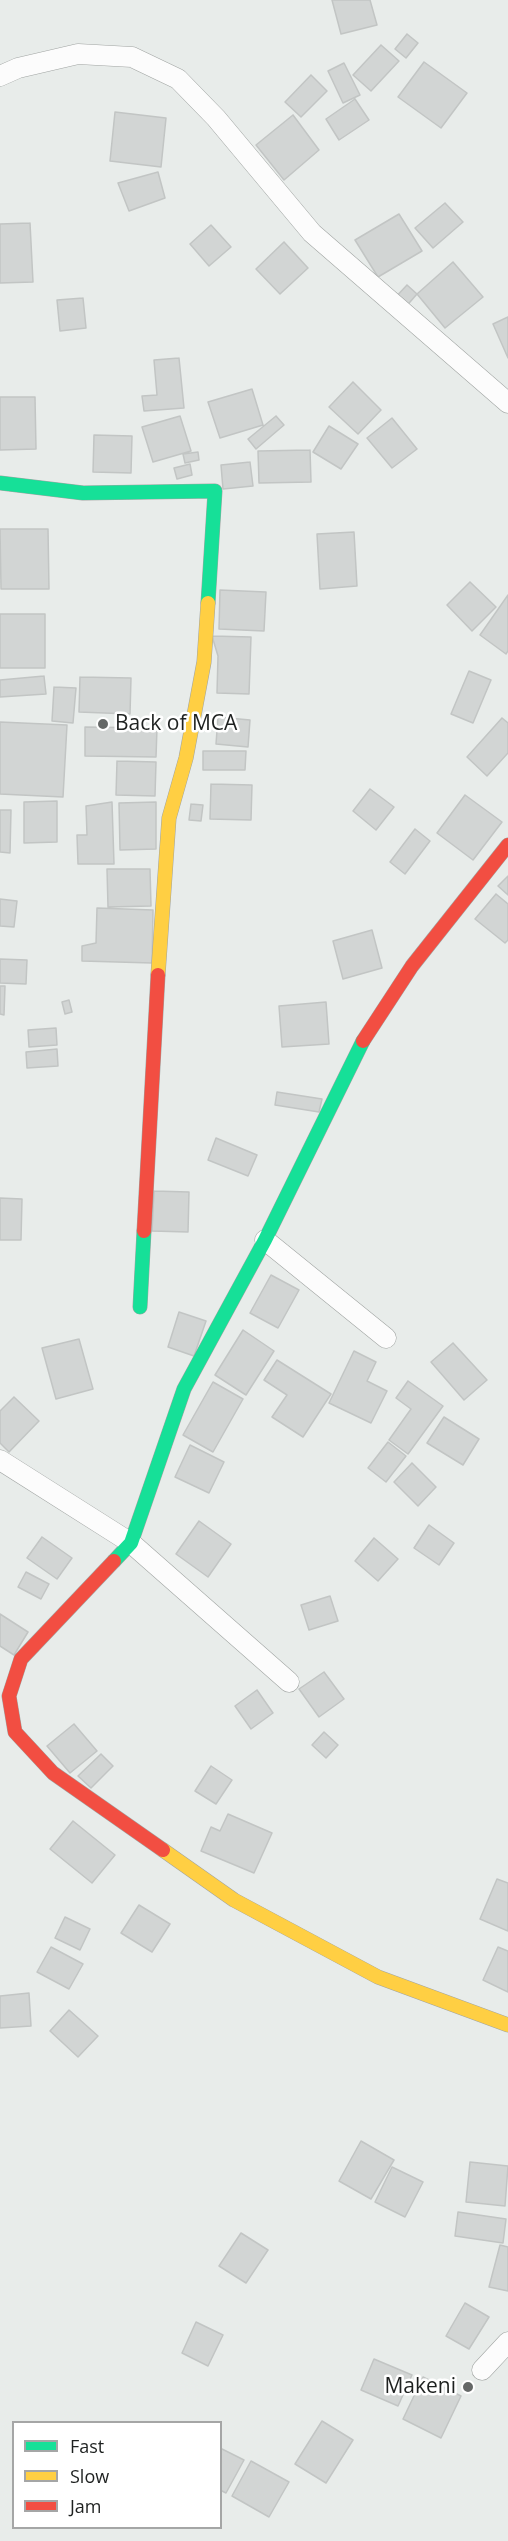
<!DOCTYPE html>
<style>
body{margin:0}
#map{position:relative;width:508px;height:2541px;overflow:hidden;background:#e8ecea;font-family:"Open Sans",sans-serif}
canvas{display:block}
.legend{position:absolute;left:12px;top:2421px;width:210px;height:108px;box-sizing:border-box;background:#fff;border:2px solid #a5a6a6;margin:0;padding:8px 10px;list-style:none;font-size:18px;color:#1e2120}
.legend li{display:flex;align-items:center;gap:12px;height:30px}
.legend b{width:30px;border:2px solid #a5a6a6}
</style>
<div id="map">
<canvas width="508" height="2541"></canvas>
<ul class="legend">
<li><b style="height:8px;background:#16e098"></b>Fast</li>
<li><b style="height:8px;background:#ffcf43"></b>Slow</li>
<li><b style="height:8px;background:#f24e42"></b>Jam</li>
</ul>
</div>
<script>
const ctx = document.querySelector('canvas').getContext('2d');
ctx.lineJoin = 'round';
function fillPath(path, color) { ctx.fillStyle = color; ctx.fill(path, 'evenodd'); }
const poly = rows => new Path2D(rows.map(r => 'M' + r).join(''));
function trace(path, color, width, dash) { ctx.strokeStyle = color; ctx.lineWidth = width; ctx.lineCap = dash ? 'butt' : 'round'; ctx.setLineDash(dash || []); ctx.stroke(path); }
function drawText(font, color, halo, rows, align = 'center') {
  ctx.font = font + ' "Open Sans",sans-serif'; ctx.lineWidth = 5; ctx.setLineDash([]); ctx.textBaseline = 'middle'; ctx.strokeStyle = halo; ctx.fillStyle = color; for (const [text, x, y, turn = 0] of rows) {
    ctx.save(); ctx.translate(x, y); ctx.rotate((+turn || 0) * Math.PI / 180); ctx.textAlign = isNaN(turn) ? turn : align; if (halo) ctx.strokeText(text, 0, 0); ctx.fillText(text, 0, 0); ctx.restore();
  }
}
const building = poly([
 [332,0,370,0,377,25,341,34,332,0],
 [407,34,418,43,406,58,395,49,407,34],
 [381,45,399,61,371,91,353,75,381,45],
 [424,62,467,93,441,128,398,97,424,62],
 [344,63,360,95,343,103,328,71,344,63],
 [311,75,327,91,301,117,285,102,311,75],
 [355,99,369,120,339,140,326,119,355,99],
 [115,112,166,118,161,167,110,161,115,112],
 [293,115,319,150,284,180,256,145,293,115],
 [158,172,165,198,129,211,118,183,158,172],
 [445,203,463,222,433,248,415,228,445,203],
 [399,214,422,251,378,277,355,240,399,214],
 [30,223,33,282,0,283,0,224,30,223],
 [211,225,231,247,209,266,190,244,211,225],
 [284,242,308,268,280,294,256,269,284,242],
 [453,262,483,297,445,328,417,294,453,262],
 [407,285,417,294,403,310,392,301,407,285],
 [83,298,86,328,60,331,57,300,83,298],
 [508,317,508,358,493,324,508,317],
 [179,358,184,408,144,411,142,396,157,395,154,360,179,358],
 [353,382,381,410,358,434,329,407,353,382],
 [252,389,263,425,220,438,208,402,252,389],
 [0,397,35,397,36,449,0,450,0,397],
 [180,416,191,451,153,462,142,427,180,416],
 [276,416,284,425,256,449,248,439,276,416],
 [392,418,417,449,392,468,367,438,392,418],
 [329,426,358,444,341,469,313,452,329,426],
 [94,435,132,436,131,473,93,472,94,435],
 [310,450,311,482,259,483,258,451,310,450],
 [198,452,199,460,185,463,183,454,198,452],
 [250,462,253,486,223,489,221,465,250,462],
 [190,464,192,475,177,479,174,468,190,464],
 [0,529,48,529,49,589,1,589,0,529],
 [354,532,357,586,320,589,317,534,354,532],
 [470,582,496,607,472,631,447,605,470,582],
 [220,590,266,592,264,631,219,629,220,590],
 [508,595,508,651,506,654,480,635,508,595],
 [0,614,45,614,45,668,0,668,0,614],
 [212,636,251,637,249,694,217,693,218,656,212,636],
 [469,671,491,680,473,723,451,714,469,671],
 [44,676,46,694,0,697,0,680,44,676],
 [80,677,131,678,130,714,79,712,80,677],
 [54,687,76,688,73,723,52,721,54,687],
 [218,717,250,720,248,747,216,744,218,717],
 [502,718,508,723,508,753,487,776,467,757,502,718],
 [0,722,67,725,63,797,0,794,0,722],
 [85,727,157,728,156,757,85,756,85,727],
 [203,751,246,751,245,770,203,770,203,751],
 [117,761,156,762,155,796,116,795,117,761],
 [211,784,252,785,251,820,210,819,211,784],
 [370,789,394,807,376,830,353,811,370,789],
 [465,795,502,822,473,860,437,833,465,795],
 [57,801,57,842,24,843,24,802,57,801],
 [112,802,114,864,78,864,77,835,87,835,86,806,112,802],
 [156,802,156,849,120,850,119,803,156,802],
 [191,804,203,805,201,821,189,820,191,804],
 [0,810,11,810,10,853,0,852,0,810],
 [415,829,430,841,405,874,390,862,415,829],
 [107,869,150,869,151,906,108,907,107,869],
 [508,876,508,895,498,886,508,876],
 [496,894,508,904,508,940,505,943,475,919,496,894],
 [0,899,17,901,14,927,0,926,0,899],
 [97,908,153,910,152,963,82,961,82,946,96,943,97,908],
 [372,930,382,968,343,979,333,941,372,930],
 [0,959,27,960,26,984,0,983,0,959],
 [0,986,5,986,4,1015,0,1014,0,986],
 [69,1000,72,1012,65,1014,62,1002,69,1000],
 [326,1002,329,1044,282,1047,279,1006,326,1002],
 [56,1028,57,1045,29,1047,28,1030,56,1028],
 [57,1049,58,1066,27,1068,26,1052,57,1049],
 [277,1092,322,1099,319,1112,275,1105,277,1092],
 [216,1138,257,1155,248,1176,208,1160,216,1138],
 [154,1191,189,1192,188,1232,152,1231,154,1191],
 [0,1198,22,1199,21,1240,0,1240,0,1198],
 [271,1275,299,1290,278,1328,250,1313,271,1275],
 [179,1312,206,1321,194,1356,168,1347,179,1312],
 [243,1330,274,1351,246,1395,215,1375,243,1330],
 [79,1339,93,1389,56,1399,42,1348,79,1339],
 [453,1343,487,1380,464,1400,431,1362,453,1343],
 [354,1351,376,1362,367,1381,387,1391,371,1423,329,1403,354,1351],
 [277,1360,331,1394,303,1437,272,1417,287,1395,264,1380,277,1360],
 [408,1381,443,1406,408,1454,389,1440,411,1409,396,1398,408,1381],
 [213,1382,243,1399,213,1452,183,1435,213,1382],
 [14,1397,39,1421,9,1452,0,1443,0,1411,14,1397],
 [444,1417,479,1439,463,1465,427,1443,444,1417],
 [388,1442,406,1456,386,1482,368,1468,388,1442],
 [190,1445,224,1462,209,1493,175,1477,190,1445],
 [412,1463,436,1487,418,1506,394,1482,412,1463],
 [199,1521,231,1544,208,1577,176,1554,199,1521],
 [429,1525,454,1543,439,1565,414,1548,429,1525],
 [42,1537,72,1558,57,1579,27,1558,42,1537],
 [374,1538,398,1559,378,1581,355,1561,374,1538],
 [26,1572,49,1584,41,1599,18,1587,26,1572],
 [330,1596,338,1621,309,1630,301,1605,330,1596],
 [0,1614,28,1632,14,1655,0,1646,0,1614],
 [324,1672,344,1699,319,1717,299,1689,324,1672],
 [257,1690,273,1713,251,1729,235,1706,257,1690],
 [74,1724,97,1751,70,1773,47,1746,74,1724],
 [324,1732,338,1745,326,1758,312,1745,324,1732],
 [101,1754,113,1766,91,1788,78,1776,101,1754],
 [211,1766,232,1780,216,1804,195,1791,211,1766],
 [228,1814,272,1833,254,1873,201,1851,211,1827,220,1831,228,1814],
 [73,1821,115,1855,92,1883,50,1849,73,1821],
 [497,1879,508,1883,508,1931,480,1919,497,1879],
 [139,1905,170,1924,152,1952,121,1933,139,1905],
 [65,1917,90,1929,80,1950,55,1938,65,1917],
 [51,1947,83,1964,69,1989,37,1972,51,1947],
 [498,1947,508,1951,508,1992,483,1980,498,1947],
 [29,1993,31,2026,0,2028,0,1996,29,1993],
 [69,2010,98,2036,78,2057,50,2031,69,2010],
 [361,2141,394,2160,371,2199,339,2181,361,2141],
 [470,2162,508,2166,505,2206,466,2202,470,2162],
 [392,2167,423,2182,405,2217,375,2202,392,2167],
 [458,2212,506,2219,503,2243,455,2236,458,2212],
 [241,2233,268,2250,246,2283,219,2266,241,2233],
 [500,2245,508,2247,508,2291,489,2287,500,2245],
 [465,2303,489,2317,469,2349,446,2336,465,2303],
 [196,2322,223,2335,208,2366,182,2353,196,2322],
 [374,2359,412,2375,398,2406,361,2390,374,2359],
 [423,2377,461,2396,441,2438,403,2419,423,2377],
 [322,2421,353,2440,326,2483,295,2464,322,2421],
 [220,2448,244,2460,226,2493,220,2490,220,2448],
 [251,2461,289,2482,269,2517,232,2496,251,2461]
]);
fillPath(building, '#d2d5d4');
trace(building, '#c2c5c4', 1.5);
const street = poly([
 [0,76,18,68,78,54,132,57,178,79,216,118,312,233,508,403],
 [265,1240,386,1338],
 [0,1460,131,1543,289,1682],
 [482,2370,508,2342]
]);
const fast = poly([
 [0,483,83,493,215,491,208,603],
 [140,1307,144,1231],
 [114,1561,131,1543,184,1389,265,1240,363,1041]
]);
const slow = poly([
 [158,975,169,818,186,758,204,662,208,603],
 [163,1850,234,1900,378,1977,508,2025]
]);
const jam = poly([
 [363,1041,412,966,508,845],
 [144,1231,158,975],
 [114,1561,21,1659,9,1696,15,1732,53,1773,163,1850]
]);
trace(street, '#a0a4a2', 21);
trace(fast, '#a0a4a2', 15);
trace(slow, '#a0a4a2', 15);
trace(jam, '#a0a4a2', 15);
trace(street, '#fcfcfc', 20);
trace(fast, '#16e098', 14);
trace(slow, '#ffcf43', 14);
trace(jam, '#f24e42', 14);
for (const [x, y, r, color] of [
 [103,724,6,"#656867"],
 [468,2387,6,"#656867"]
]) { const dot = new Path2D(); dot.arc(x, y, r, 0, 2 * Math.PI); ctx.fillStyle = color; ctx.fill(dot); trace(dot, '#fff', 2); }
drawText('21px', '#1e2120', '#fff', [
 ["Back of MCA",115,724],
 ["Makeni",456,2387,"right"]
], 'left');
</script>
